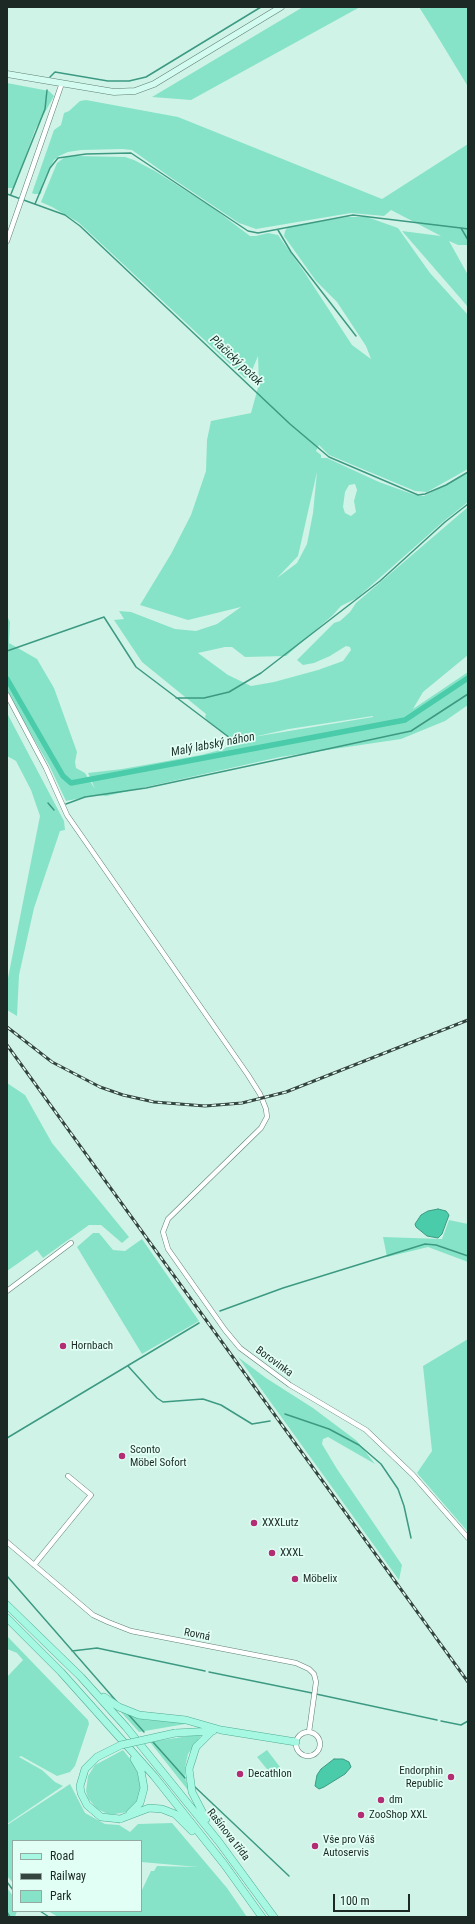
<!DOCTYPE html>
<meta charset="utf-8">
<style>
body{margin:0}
#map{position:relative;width:475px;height:1924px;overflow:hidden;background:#d0f3e7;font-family:"Roboto Condensed",sans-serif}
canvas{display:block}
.frame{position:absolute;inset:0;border:8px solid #1c2925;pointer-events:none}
.legend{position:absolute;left:12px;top:1840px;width:130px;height:72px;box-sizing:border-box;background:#e2fff5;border:1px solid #93a9a2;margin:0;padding:5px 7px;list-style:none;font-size:12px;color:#1c2925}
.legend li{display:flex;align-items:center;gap:8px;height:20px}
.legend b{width:20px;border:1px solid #93a9a2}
.scale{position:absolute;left:333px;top:1894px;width:77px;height:18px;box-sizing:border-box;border:2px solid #1c2925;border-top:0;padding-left:5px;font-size:12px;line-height:14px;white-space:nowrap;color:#1c2925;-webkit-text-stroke:3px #e2fff5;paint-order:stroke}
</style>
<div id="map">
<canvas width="475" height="1924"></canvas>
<div class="frame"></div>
<ul class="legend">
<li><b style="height:5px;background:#a7f8e2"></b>Road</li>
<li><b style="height:5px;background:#34443f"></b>Railway</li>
<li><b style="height:11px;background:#87e3c7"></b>Park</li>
</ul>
<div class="scale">100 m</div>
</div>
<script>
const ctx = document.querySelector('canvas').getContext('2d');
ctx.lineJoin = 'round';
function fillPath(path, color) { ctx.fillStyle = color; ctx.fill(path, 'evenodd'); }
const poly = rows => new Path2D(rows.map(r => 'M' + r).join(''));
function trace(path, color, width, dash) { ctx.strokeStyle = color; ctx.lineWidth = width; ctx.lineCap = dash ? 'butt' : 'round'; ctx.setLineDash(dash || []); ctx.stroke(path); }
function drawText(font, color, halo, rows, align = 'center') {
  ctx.font = font + ' "Roboto Condensed",sans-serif'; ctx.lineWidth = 3.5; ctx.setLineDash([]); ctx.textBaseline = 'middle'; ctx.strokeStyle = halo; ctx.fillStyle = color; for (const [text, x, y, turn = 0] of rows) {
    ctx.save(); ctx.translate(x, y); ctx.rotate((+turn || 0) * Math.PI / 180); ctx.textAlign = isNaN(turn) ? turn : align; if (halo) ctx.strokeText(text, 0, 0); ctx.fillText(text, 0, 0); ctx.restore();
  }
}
fillPath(poly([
 [303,7,360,7,191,100,152,97],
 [419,7,468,7,467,85,436,34],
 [7,83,49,91,54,96,35,130,14,188,7,188],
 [86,100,178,117,382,199,468,144,468,245,458,245,449,241,468,275,468,307,402,231,441,236,391,210,384,216,351,213,256,229,239,223,170,177,132,150,122,149,81,150,68,152,59,156,54,160,43,182,41,194,34,194,32,193,54,130,61,125,64,113,69,111,80,101],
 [76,156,125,157,134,160,155,171,213,208,250,236,256,236,268,233,278,235,305,273,352,345,371,359,366,346,337,302,316,281,284,236,285,231,288,227,347,217,367,217,398,228,430,273,468,315,468,469,427,492,415,491,329,455,319,445,316,451,321,455,321,458,327,458,379,482,415,495,424,496,468,473,468,502,444,521,357,598,341,606,333,615,286,656,245,657,232,647,225,647,198,653,228,675,251,686,274,682,318,670,343,661,351,650,350,647,346,646,330,656,314,663,303,665,297,660,334,623,340,621,350,612,356,603,468,507,468,655,423,692,413,709,468,672,468,705,445,721,401,739,280,757,106,796,98,795,66,801,49,765,7,693,7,616,10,622,9,643,37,659,54,688,77,752,75,762,76,768,85,773,95,789,88,773,122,769,201,755,224,749,236,741,230,739,219,730,207,720,205,717,206,714,142,662,114,620,124,619,119,611,131,612,175,629,196,631,217,624,241,607,188,620,140,605,171,554,191,515,206,471,207,440,211,421,251,413,259,384,258,356,250,375,245,378,78,222,52,207,41,202,57,163,65,157],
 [317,472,313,513,307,544,297,563,277,578,298,556],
 [355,484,357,490,354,501,356,512,351,516,345,513,343,507,345,492,349,485],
 [373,716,373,717,253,737,289,729],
 [7,713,64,821,65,830,60,831,34,908,19,975,17,1016,7,1010,7,983,40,816,31,790,16,761,7,756],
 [7,1083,25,1095,52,1143,129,1237,122,1243,101,1225,89,1225,43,1258,37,1250,7,1271],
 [449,1220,468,1224,468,1262,428,1247,387,1257,383,1237,442,1239],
 [93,1233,99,1233,113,1250,125,1251,142,1239,199,1321,142,1354,77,1247],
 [468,1339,468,1532,417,1473,432,1451,423,1366],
 [238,1357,266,1378,313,1408,357,1441,375,1464,328,1437,323,1439,322,1444,337,1469,402,1565,399,1580],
 [7,1636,88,1720,89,1724,75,1766,70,1772,57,1776,21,1756,19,1757,42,1770,55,1782,63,1786,7,1824,7,1677,23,1660,17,1653,7,1649],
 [119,1710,146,1720,181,1721,191,1723,139,1732],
 [202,1734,188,1754,185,1767,185,1778,191,1794,150,1742],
 [123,1750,135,1765,140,1774,142,1789,137,1801,127,1812,115,1814,108,1814,97,1809,88,1798,86,1791,88,1776,95,1765],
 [267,1750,280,1767,271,1774,257,1757],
 [70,1784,85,1813,105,1824,119,1825,130,1832,138,1824,172,1823,227,1888,247,1917,58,1917,48,1911,141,1911,141,1892,151,1871,154,1871,157,1866,198,1867,141,1862,141,1841,13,1841,13,1883,7,1876,7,1825],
 [7,1888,13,1896,13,1911,17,1911,15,1917,7,1917]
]), '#87e3c7');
const water = poly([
 [438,1209,446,1211,449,1215,442,1234,438,1238,427,1236,416,1227,415,1224,421,1215,428,1211,438,1209],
 [334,1759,343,1759,349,1762,351,1767,345,1774,324,1787,319,1789,315,1786,317,1775,321,1769,334,1759]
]);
fillPath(water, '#4acbaa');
trace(water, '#3c9a82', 1);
trace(poly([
 [50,77,55,72,108,81,129,81,146,77,261,7],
 [7,194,65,215,80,226,290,424,329,457,418,495,425,494,446,485,468,472],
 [11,194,45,109,47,90],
 [35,204,50,168,58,158,86,154,131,153,248,231,258,233,353,215,461,228,468,240],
 [461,228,468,229],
 [278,230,291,252,356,336],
 [7,651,104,617,136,667,230,738],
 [176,698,204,698,229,692,261,673,380,581,445,522,468,504],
 [48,803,54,810],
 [66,804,85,797,146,788,411,731,468,694],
 [220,1311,283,1288,425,1244,436,1245,468,1256],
 [128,1366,157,1398,163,1402,203,1399,221,1405,252,1424,270,1421],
 [285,1414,329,1429,359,1445,381,1464,398,1489,404,1506,411,1538],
 [7,1438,199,1323],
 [7,1576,118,1703],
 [72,1651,97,1648,205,1671],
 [209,1672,312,1693],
 [316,1694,437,1720],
 [128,1714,144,1732],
 [441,1721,461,1725,468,1721],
 [153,1742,185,1778],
 [195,1787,289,1876],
 [7,1882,13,1890],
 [40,1911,49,1917],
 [7,1912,10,1917]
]), '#3c9a82', 1.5);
trace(poly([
 [7,679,63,776,71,783,405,720,468,678]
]), '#4acbaa', 5.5);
const street = poly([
 [7,241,62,83],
 [7,695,46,768,67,815,248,1075,260,1094,266,1109,267,1117,261,1128,168,1219,163,1232,168,1249,225,1330,240,1348,290,1385,366,1430,413,1475,468,1538],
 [7,1291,71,1243],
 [7,1542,93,1615,108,1622,131,1631,296,1663,309,1669,314,1674,316,1682,309,1732],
 [34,1565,91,1495,68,1476],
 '296 1744a12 12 0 1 1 24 0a12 12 0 1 1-24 0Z'
]);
const secondary = poly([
 [7,74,114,92,135,91,154,84,281,7]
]);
const primary = poly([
 [7,1605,81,1677,126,1727,219,1842,274,1917],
 [7,1618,61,1672,154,1776,224,1864,262,1917],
 [104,1697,119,1707,139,1715,186,1720,221,1730,296,1742],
 [175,1733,213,1731],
 [130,1813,140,1803,144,1788,141,1771,134,1759],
 [120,1819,149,1808,162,1809,175,1814,192,1831],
 [206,1819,192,1792,189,1769,196,1747,212,1731]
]);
trace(street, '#608076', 5.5);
trace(secondary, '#608076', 7);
trace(primary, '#50ac93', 8);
trace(street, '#fff', 4.5);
trace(secondary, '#d3fbf0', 6);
trace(primary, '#a7f8e2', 7);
const rail = poly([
 [7,1027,52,1062,100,1087,123,1095,154,1102,205,1106,242,1103,286,1092,468,1020],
 [7,1045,468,1682]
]);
trace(rail, '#34443f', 3);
trace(rail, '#e2fff5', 1.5, [4.5]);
const primaryBridge = poly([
 [120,1819,101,1817,87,1805,81,1793,80,1786,85,1769,97,1757,121,1745,175,1733]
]);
trace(primaryBridge, '#50ac93', 8, []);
trace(primaryBridge, '#a7f8e2', 7);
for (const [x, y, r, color] of [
 [63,1346,4,"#b22d74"],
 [122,1456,4,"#b22d74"],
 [254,1523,4,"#b22d74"],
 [272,1553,4,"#b22d74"],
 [295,1579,4,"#b22d74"],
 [240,1774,4,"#b22d74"],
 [451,1777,4,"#b22d74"],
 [381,1800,4,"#b22d74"],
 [361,1815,4,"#b22d74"],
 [315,1846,4,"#b22d74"]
]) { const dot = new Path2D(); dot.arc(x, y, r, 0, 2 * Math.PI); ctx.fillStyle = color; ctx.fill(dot); trace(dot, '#e2fff5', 1.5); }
drawText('11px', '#1c2925', '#e2fff5', [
 ["Hornbach",71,1346],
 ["Sconto",130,1450],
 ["Möbel Sofort",130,1463],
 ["XXXLutz",262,1523],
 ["XXXL",280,1553],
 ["Möbelix",303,1579],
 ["Endorphin",443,1771,"right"],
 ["Republic",443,1784,"right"],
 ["Decathlon",248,1774],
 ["dm",389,1800],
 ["ZooShop XXL",369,1815],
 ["Vše pro Váš",323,1840],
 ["Autoservis",323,1853]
], 'left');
drawText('11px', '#1c2925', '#e2fff5', [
 ["Borovinka",274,1362,36],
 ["Rovná",197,1635,11],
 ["Rašínova třída",228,1835,52]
]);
drawText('italic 12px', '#1b302a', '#e2fff5', [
 ["Plačický potok",236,361,43],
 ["Malý labský náhon",213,745,-11]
]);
</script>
